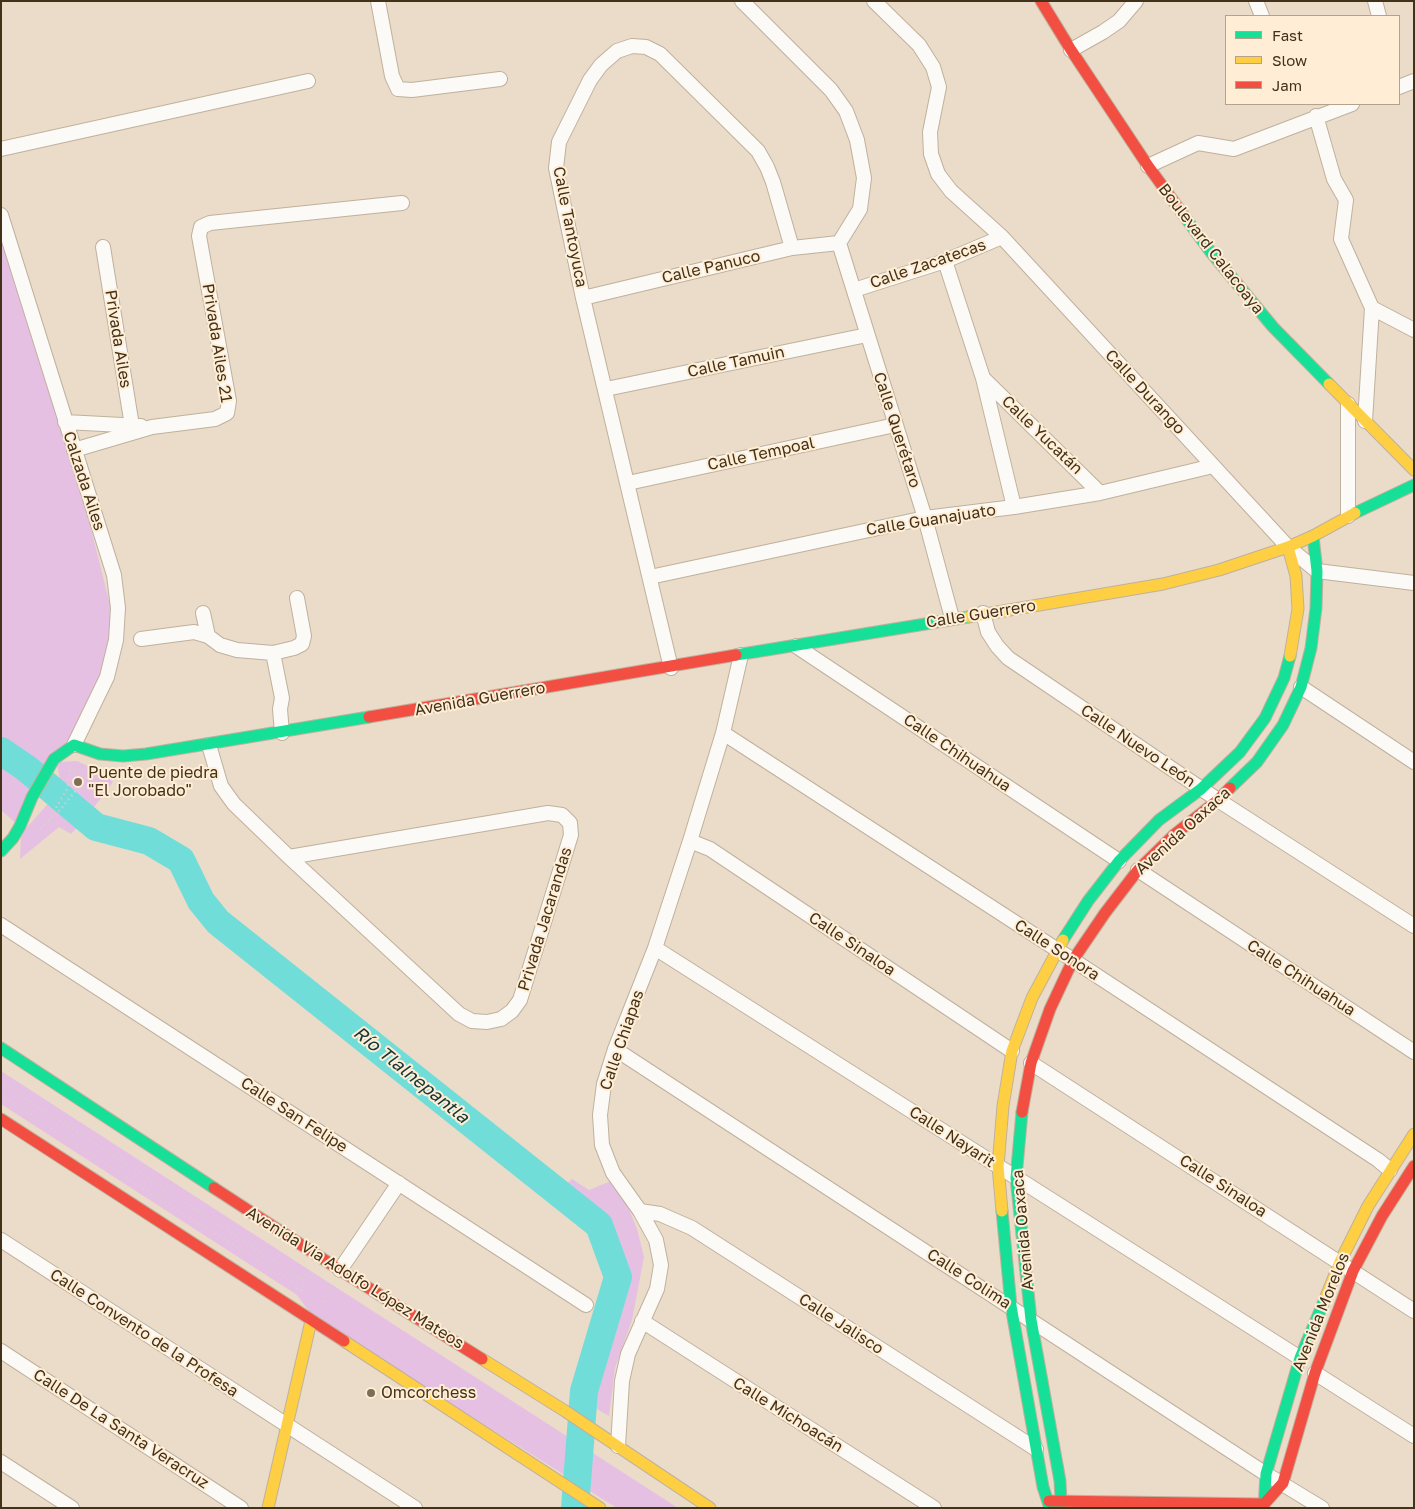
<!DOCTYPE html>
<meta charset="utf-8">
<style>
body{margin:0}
#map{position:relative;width:1415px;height:1509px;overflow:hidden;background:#eadcc8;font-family:"Golos Text",sans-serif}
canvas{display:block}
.frame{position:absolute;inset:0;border:2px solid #433219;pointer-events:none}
.legend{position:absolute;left:1225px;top:15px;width:175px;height:90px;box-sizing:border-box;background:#ffeed5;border:1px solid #b4a38a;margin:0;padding:6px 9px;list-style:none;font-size:15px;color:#433219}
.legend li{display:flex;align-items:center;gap:10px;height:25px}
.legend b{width:25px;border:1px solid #b4a38a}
</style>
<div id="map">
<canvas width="1415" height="1509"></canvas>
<div class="frame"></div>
<ul class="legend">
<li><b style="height:6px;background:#16e098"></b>Fast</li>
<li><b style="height:6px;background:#ffcf43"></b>Slow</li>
<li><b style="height:6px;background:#f24e42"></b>Jam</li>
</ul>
</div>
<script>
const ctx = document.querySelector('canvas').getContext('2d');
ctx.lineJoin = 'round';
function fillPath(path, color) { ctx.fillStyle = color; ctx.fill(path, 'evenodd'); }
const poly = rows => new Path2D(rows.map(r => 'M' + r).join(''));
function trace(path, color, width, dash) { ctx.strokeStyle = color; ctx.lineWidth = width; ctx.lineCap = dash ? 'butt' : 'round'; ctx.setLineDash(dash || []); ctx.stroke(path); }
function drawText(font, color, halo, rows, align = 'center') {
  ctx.font = font + ' "Golos Text",sans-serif'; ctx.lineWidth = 4; ctx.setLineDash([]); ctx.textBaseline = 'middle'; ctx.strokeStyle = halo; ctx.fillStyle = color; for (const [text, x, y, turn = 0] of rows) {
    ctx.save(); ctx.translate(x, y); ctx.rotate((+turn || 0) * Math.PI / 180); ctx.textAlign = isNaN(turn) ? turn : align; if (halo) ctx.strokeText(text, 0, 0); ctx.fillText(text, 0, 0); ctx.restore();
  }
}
fillPath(poly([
 [1,224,69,440,110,605,111,639,104,677,83,719,19,826,1,810],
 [77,761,105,774,113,782,85,819,71,834,59,827,20,859,21,834,61,789,57,762],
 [1,1071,678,1508,617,1508,313,1317,297,1295,1,1104],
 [572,1179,589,1190,611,1181,622,1192,637,1229,644,1257,632,1320,615,1368,609,1416,592,1406,591,1396,627,1271,610,1228,566,1184]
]), '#e6c0e2');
trace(poly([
 [1,751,26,768,96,827,149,841,181,860,201,901,218,922,599,1225,618,1277,584,1391,575,1508]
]), '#71ddd8', 28);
const street = poly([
 [378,1,392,76,398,89,412,90,500,79],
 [742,1,831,90,846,111,857,140,864,178,860,209,839,243],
 [874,1,919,45,933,67,939,87,930,132,931,154,938,174,951,191,1002,237,1288,547,1317,571,1414,583],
 [1256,1,1262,16],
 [1375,1,1379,16],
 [1071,50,1103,32,1119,21,1136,1],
 [1399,87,1414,81],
 [1316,116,1334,179,1346,200,1341,239,1372,308,1365,421],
 [1,149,308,81],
 [1148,166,1198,143,1234,149,1352,104],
 [1,215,114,575,118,608,116,640,107,677,74,745],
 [839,243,925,518,952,618],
 [103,247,133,432],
 [945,261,983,378,1014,507],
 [854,290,945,261,1002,237],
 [583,298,792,248,839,243],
 [1372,308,1414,330],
 [984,379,1100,493],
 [606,389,867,335],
 [1348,404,1348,516],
 [65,422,141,426],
 [74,450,152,427,215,419,227,413,229,401,199,236,201,227,210,223,402,203],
 [628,483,895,425],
 [650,577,925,518,1014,507,1100,493,1213,466],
 [203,613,208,636,220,645,237,650,273,653],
 [983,613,988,632,997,646,1008,658,1218,800,1414,926],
 [141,639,194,632,208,636],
 [796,646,1119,861],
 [671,668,583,298,556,168,559,142,590,80,601,65,617,51,632,46,646,47,660,54,758,151,767,167,773,182,792,248],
 [1301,687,1414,762],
 [282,733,280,709,282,698,273,653,294,648,302,644,304,636,297,598],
 [723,733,1073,960,1378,1160,1390,1170],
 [209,745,221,786,234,804,289,857,459,1014,472,1021,487,1022,501,1019,512,1011,520,1000,571,835,570,823,562,815,548,813,289,857],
 [690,841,710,849,1012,1051],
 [1138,870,1414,1052],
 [1,925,586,1305],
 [655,948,1300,1358],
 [615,1049,1266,1474,1322,1508],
 [1031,1063,1414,1311],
 [640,1211,660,1214,692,1228,1036,1449],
 [1,1240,415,1508],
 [340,1270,399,1183],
 [642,1321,934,1508],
 [1,1351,241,1508],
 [1315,1373,1414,1436],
 [618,1446,622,1381,628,1354,657,1289,661,1265,656,1240,640,1211,613,1173,602,1145,600,1115,604,1084,615,1049,655,948,690,841,723,733,741,655],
 [1,1462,72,1508]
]);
const fast = poly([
 [1182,213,1210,251,1273,327,1329,384],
 [1355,513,1414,485],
 [736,655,968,617],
 [1230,788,1257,762,1283,725,1301,687,1311,648,1316,608,1317,571,1313,536],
 [1,851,13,838,20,826,32,797,54,759,74,745,100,754,123,756,146,754,369,717],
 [1063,940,1088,901,1119,861,1159,820,1201,789,1240,752,1265,718,1284,678,1290,656],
 [1,1048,214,1188],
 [1022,1112,1016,1178,1031,1320,1060,1481,1061,1501,1059,1508],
 [1002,1211,1011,1306,1043,1487,1050,1508],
 [1264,1508,1266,1474,1300,1358,1325,1299]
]);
const slow = poly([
 [1329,384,1414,470],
 [1288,547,1296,576,1298,609,1290,656],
 [968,617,1163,584,1219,570,1288,547,1313,536,1355,513],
 [1002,1211,998,1166,1003,1106,1012,1051,1032,998,1063,940],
 [1325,1299,1340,1262,1368,1206,1414,1134],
 [344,1341,600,1508],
 [482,1359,565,1411,710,1508],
 [268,1508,311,1321]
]);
const jam = poly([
 [1041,1,1071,50,1148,166,1182,213],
 [369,717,736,655],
 [1022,1112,1031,1063,1050,1009,1073,960,1105,913,1138,870,1175,834,1218,800,1230,788],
 [1,1119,344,1341],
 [214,1188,340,1270,482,1359],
 [1049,1501,1264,1504],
 [1264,1504,1283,1483,1315,1373,1353,1271,1382,1216,1414,1166]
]);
trace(street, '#bfb19d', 16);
trace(fast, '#bfb19d', 13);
trace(slow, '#bfb19d', 13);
trace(jam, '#bfb19d', 13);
trace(poly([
 [37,832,47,823,61,809,76,790,78,782,87,777,77,770,70,770,67,789,47,823],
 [1,1082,302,1279,310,1271,313,1273,299,1292],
 [1,1095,150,1193,297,1285,297,1291],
 [320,1306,332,1285]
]), '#d7d3cc', 2.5, [1, 4]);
trace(street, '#fcfaf7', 14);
trace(fast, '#16e098', 11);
trace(slow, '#ffcf43', 11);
trace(jam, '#f24e42', 11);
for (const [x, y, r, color] of [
 [78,782,5,"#7d6e56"],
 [371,1393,5,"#7d6e56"]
]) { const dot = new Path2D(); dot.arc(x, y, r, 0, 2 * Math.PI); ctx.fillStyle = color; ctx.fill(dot); trace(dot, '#ffeed5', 2); }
drawText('16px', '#433219', '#ffeed5', [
 ["Calle Tantoyuca",570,227,79],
 ["Boulevard Calacoaya",1211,249,52],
 ["Calle Zacatecas",928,264,-19],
 ["Calle Panuco",711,267,-13],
 ["Privada Ailes",118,339,81],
 ["Privada Ailes 21",217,343,81],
 ["Calle Tamuin",736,362,-12],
 ["Calle Durango",1145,392,47],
 ["Calle Querétaro",897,430,72],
 ["Calle Yucatán",1042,435,44],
 ["Calle Tempoal",761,454,-12],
 ["Calzada Ailes",84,481,72],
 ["Calle Guanajuato",931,520,-9],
 ["Calle Guerrero",981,614,-9],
 ["Avenida Guerrero",480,699,-10],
 ["Calle Nuevo León",1138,746,34],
 ["Calle Chihuahua",957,753,34],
 ["Avenida Oaxaca",1183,831,-42],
 ["Privada Jacarandas",545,919,-73],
 ["Calle Sinaloa",852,944,34],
 ["Calle Sonora",1057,950,33],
 ["Calle Chihuahua",1301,978,33],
 ["Calle Chiapas",622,1040,-71],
 ["Calle San Felipe",294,1115,33],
 ["Calle Nayarit",952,1137,33],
 ["Calle Sinaloa",1223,1186,33],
 ["Avenida Oaxaca",1023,1230,-95],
 ["Avenida Via Adolfo López Mateos",355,1278,32],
 ["Calle Colima",969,1279,33],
 ["Avenida Morelos",1321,1312,-68],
 ["Calle Jalisco",841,1324,33],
 ["Calle Convento de la Profesa",144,1333,33],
 ["Calle Michoacán",788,1415,32],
 ["Calle De La Santa Veracruz",121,1429,33]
]);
drawText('16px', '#433219', '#ffeed5', [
 ["Puente de piedra",88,773],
 ["\"El Jorobado\"",88,791],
 ["Omcorchess",381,1393]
], 'left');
drawText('italic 18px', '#153536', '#ffeed5', [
 ["Río Tlalnepantla",411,1075,39]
]);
</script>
